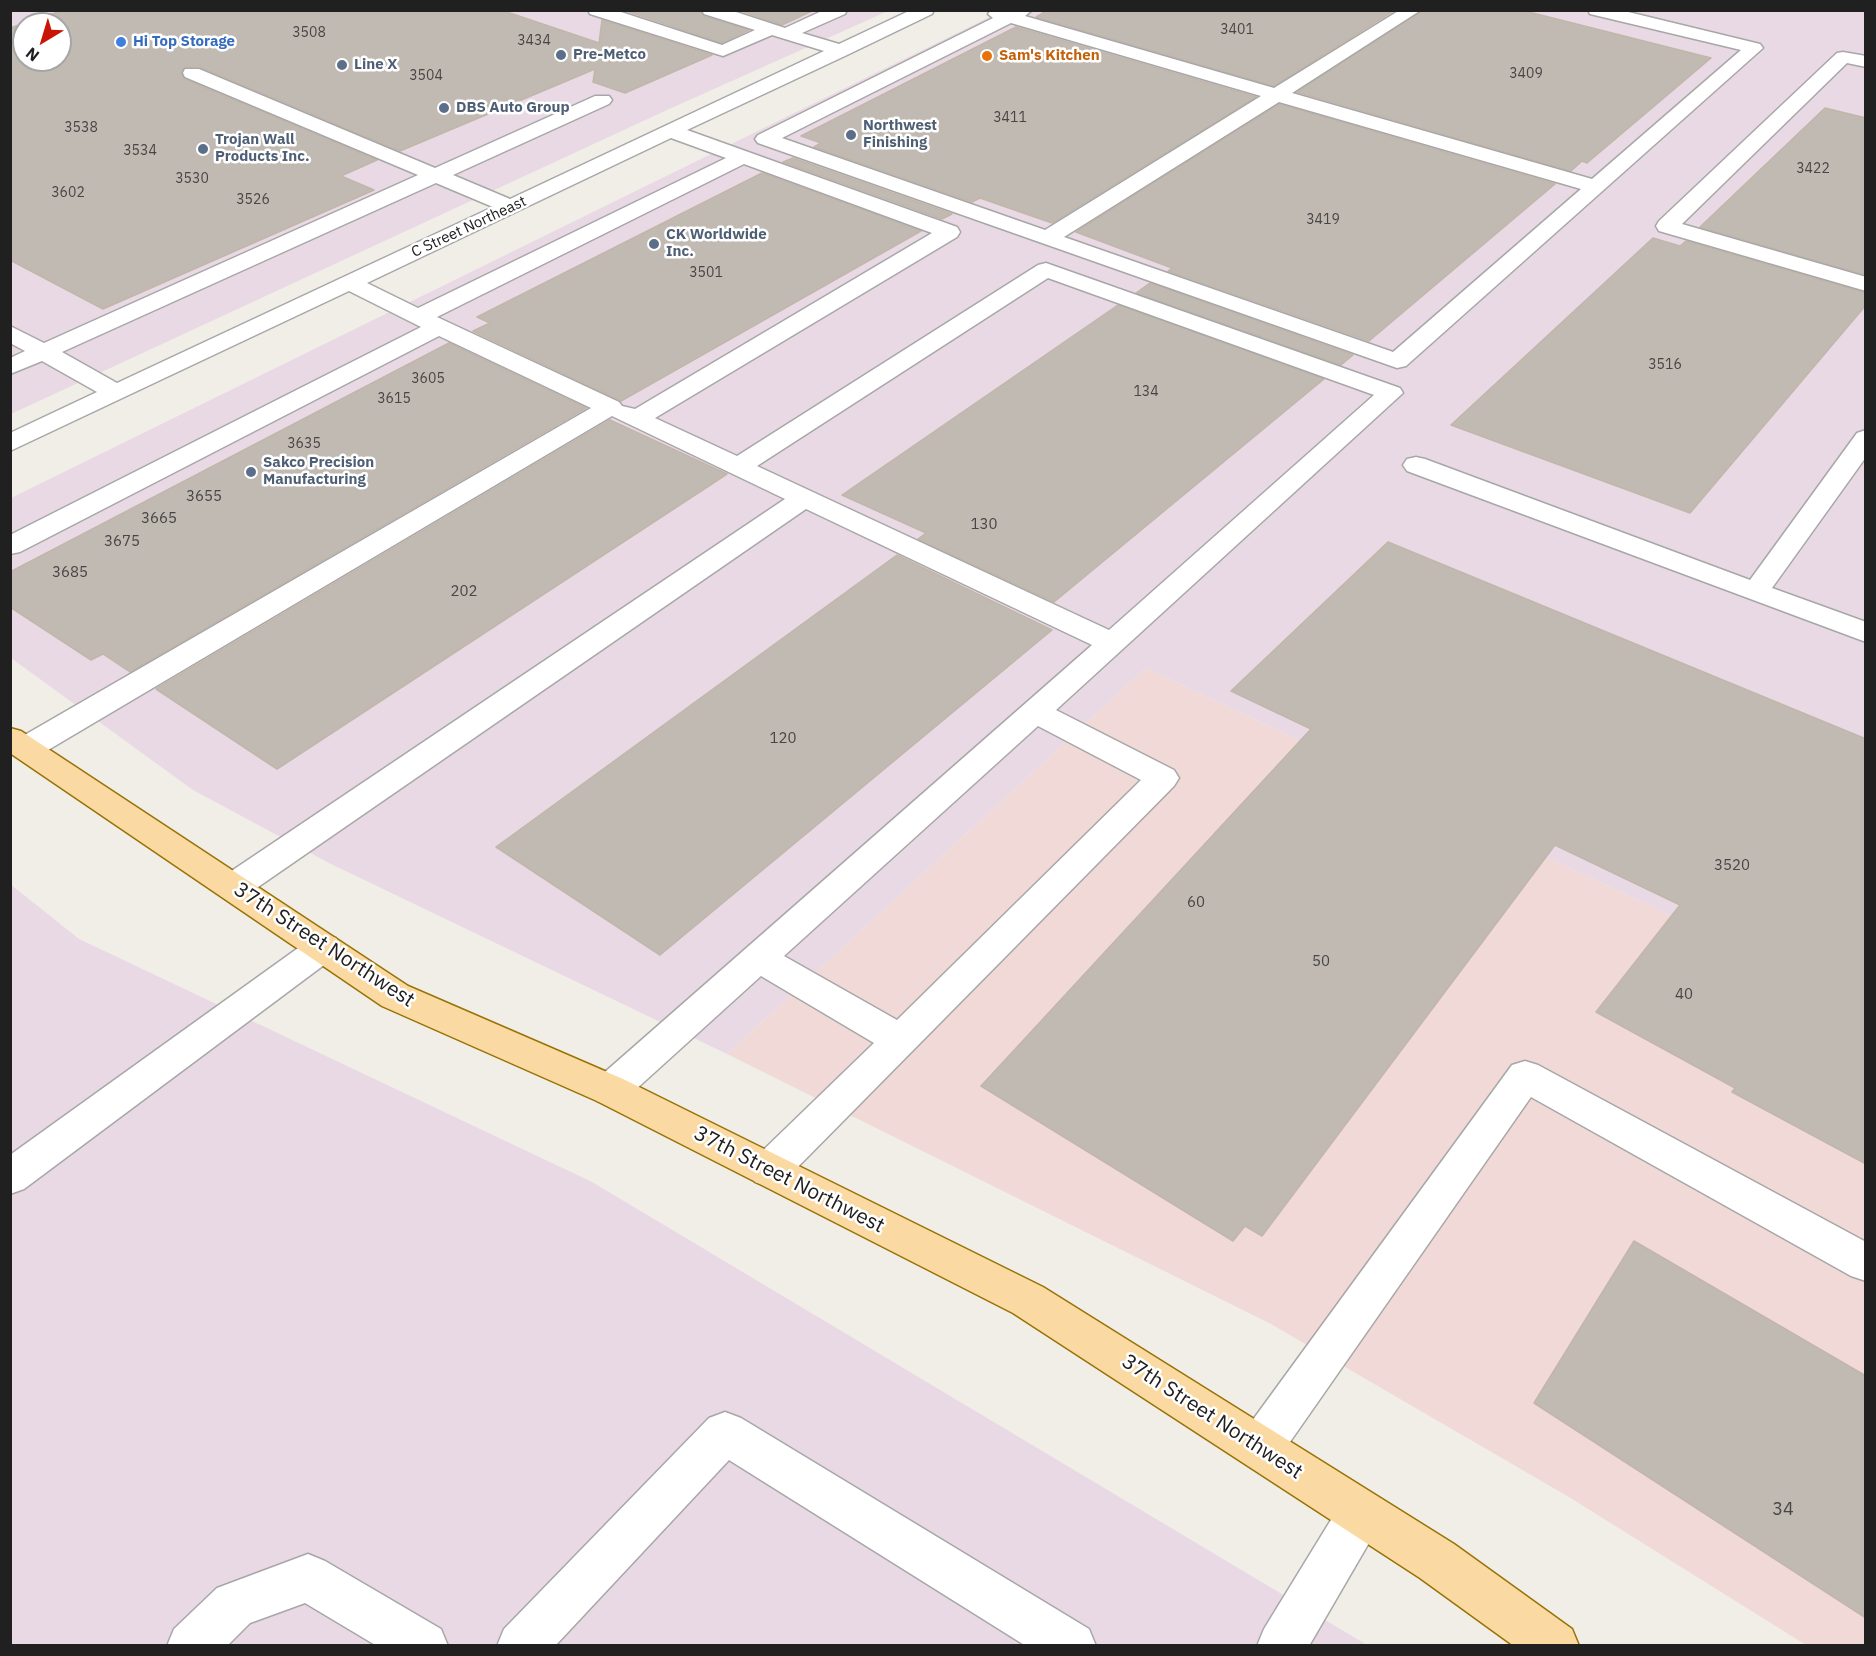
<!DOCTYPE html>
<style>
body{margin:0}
#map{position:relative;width:1876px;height:1656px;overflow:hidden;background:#f0eee7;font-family:"IBM Plex Sans",sans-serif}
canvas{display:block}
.frame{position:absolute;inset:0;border:12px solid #202020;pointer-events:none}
.north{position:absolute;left:12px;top:12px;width:60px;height:60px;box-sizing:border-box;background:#fff;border:2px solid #a6a6a6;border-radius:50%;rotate:218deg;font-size:16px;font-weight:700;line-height:24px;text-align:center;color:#202020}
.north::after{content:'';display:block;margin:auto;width:21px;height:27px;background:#ca1405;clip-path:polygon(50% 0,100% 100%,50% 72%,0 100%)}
</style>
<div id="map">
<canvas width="1876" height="1656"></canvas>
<div class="frame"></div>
<div class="north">N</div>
</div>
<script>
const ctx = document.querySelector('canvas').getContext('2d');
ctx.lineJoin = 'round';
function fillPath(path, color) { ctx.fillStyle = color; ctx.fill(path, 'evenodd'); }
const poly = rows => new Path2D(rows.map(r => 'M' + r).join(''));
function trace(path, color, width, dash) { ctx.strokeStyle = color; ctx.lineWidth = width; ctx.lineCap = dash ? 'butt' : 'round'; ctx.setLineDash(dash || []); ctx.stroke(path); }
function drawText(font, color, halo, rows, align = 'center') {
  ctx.font = font + ' "IBM Plex Sans",sans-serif'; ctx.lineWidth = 5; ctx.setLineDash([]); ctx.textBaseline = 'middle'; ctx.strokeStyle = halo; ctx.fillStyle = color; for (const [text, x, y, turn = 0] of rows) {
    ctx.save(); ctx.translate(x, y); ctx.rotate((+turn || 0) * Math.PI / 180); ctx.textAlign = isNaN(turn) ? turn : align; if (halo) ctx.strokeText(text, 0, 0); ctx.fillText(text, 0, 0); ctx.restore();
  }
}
fillPath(poly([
 [1146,668,1865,1007,1865,1645,1806,1645,1569,1497,1271,1324,727,1054]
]), '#f0d9d7');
fillPath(poly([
 [10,11,888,11,667,110,11,414],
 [24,24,60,24,60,60,24,60],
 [1002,11,1865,11,1865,1007,1146,668,727,1054,331,864,193,790,11,658,11,498],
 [10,884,79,939,592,1182,1367,1645,11,1645]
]), '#e9d9e5');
const building = poly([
 [64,10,501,10,599,43,602,20,712,55,625,93,593,82,595,69,400,151,200,67,185,67,181,72,184,79,377,160,341,176,374,190,103,309,10,260,10,28,64,10],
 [24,24,60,24,60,60,24,60,24,24],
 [624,10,700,10,703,16,749,30,722,43,624,10],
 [739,10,814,10,782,25,739,10],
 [1048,10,1395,10,1274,86,1036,17,1048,10],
 [1423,10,1521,10,1711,58,1587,163,1582,161,1571,171,1297,92,1423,10],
 [1016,27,1256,97,1052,223,980,198,972,202,814,147,821,143,801,136,1016,27],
 [1279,104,1555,184,1369,341,1168,271,1172,268,1076,232,1279,104],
 [1825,108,1866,118,1866,275,1700,227,1825,108],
 [793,158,952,214,942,219,783,162,793,158],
 [762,173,921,231,621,401,473,331,490,323,477,317,762,173],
 [1653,238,1680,246,1686,241,1866,293,1866,305,1690,513,1451,425,1653,238],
 [1150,283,1353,355,1341,365,1136,293,1150,283],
 [1118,305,1324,379,1054,602,918,539,926,533,842,495,1118,305],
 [449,343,586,408,130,672,103,654,91,660,10,607,10,572,449,343],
 [610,420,727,474,277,769,156,689,610,420],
 [1388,542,1866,739,1866,1164,1732,1092,1735,1088,1596,1012,1680,905,1555,845,1262,1236,1245,1226,1233,1241,981,1086,1311,729,1231,691,1388,542],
 [897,555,1052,630,660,955,496,847,897,555],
 [1634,1241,1866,1376,1866,1618,1534,1403,1634,1241]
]);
fillPath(building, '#c1bab3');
trace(building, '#c2b6a9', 1.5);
const minor = poly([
 [588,10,615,10,722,45,755,30,704,14,702,10,730,10,785,28,824,10,847,10,845,14,802,33,839,44,911,10,934,10,932,14,847,55,687,130,957,227,960,232,957,237,655,418,737,456,1038,265,1046,263,1400,388,1403,393,1056,710,1174,770,1179,778,1174,786,783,1182,769,1187,755,1182,749,1170,755,1158,874,1043,761,976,623,1101,610,1105,597,1101,591,1090,597,1079,1092,645,806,509,245,896,233,899,221,896,216,887,221,878,785,499,612,416,38,756,27,759,16,756,11,748,16,740,591,408,439,336,20,552,10,554,10,535,421,327,349,291,10,451,10,433,97,392,42,361,10,374,10,358,25,351,10,343,10,326,44,343,418,175,185,77,183,73,185,69,199,69,435,168,595,96,609,96,612,100,609,104,453,175,510,199,824,51,772,35,723,56,590,14,588,10],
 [671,138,726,158,418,308,367,283,671,138],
 [744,164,932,233,635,409,622,406,619,402,437,317,744,164],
 [436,183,493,207,117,383,62,352,436,183],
 [1048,278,1374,395,1109,630,757,466,1048,278],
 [1038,726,1141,780,897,1020,784,956,1038,726],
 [991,10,1032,10,1025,16,1274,88,1400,10,1421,10,1292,93,1592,179,1741,50,1590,14,1588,10,1620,10,1760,44,1763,48,1406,366,1397,368,758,143,755,139,758,135,993,18,988,14,991,10],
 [1011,23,1261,96,1045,230,782,138,1011,23],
 [1279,102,1581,189,1393,352,1064,237,1279,102],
 [1843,52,1866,56,1866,67,1847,63,1682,224,1866,277,1866,291,1659,231,1656,226,1659,221,1837,53,1843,52],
 [1866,430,1866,457,1772,588,1866,622,1866,642,1407,471,1403,465,1407,459,1416,457,1425,459,1750,580,1857,433,1866,430],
 [324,934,336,938,342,947,336,956,24,1189,10,1194,10,1155,312,938,324,934],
 [1525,1061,1538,1065,1866,1242,1866,1281,1851,1276,1531,1097,1276,1462,1260,1469,1244,1462,1238,1447,1244,1432,1512,1065,1525,1061],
 [725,1412,741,1418,1089,1629,1096,1646,1026,1646,729,1460,555,1646,497,1646,504,1629,709,1418,725,1412],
 [1361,1490,1377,1497,1384,1513,1377,1529,1309,1646,1257,1646,1264,1629,1345,1497,1361,1490],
 [308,1554,325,1561,441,1629,448,1646,377,1646,305,1603,250,1623,227,1646,167,1646,174,1629,217,1588,308,1554]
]);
const major = poly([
 [10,728,21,731,408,986,623,1079,1043,1287,1454,1544,1572,1629,1579,1646,1514,1646,1420,1578,1013,1313,597,1101,382,1006,10,753,10,728]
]);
trace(minor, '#a7a7a7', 3);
trace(major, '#987204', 3);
fillPath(minor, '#fff');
fillPath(major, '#fadaa2');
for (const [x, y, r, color] of [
 [121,42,6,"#3f7fe0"],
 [561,55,6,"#5c6f8a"],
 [987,56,6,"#e8710a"],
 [342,65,6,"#5c6f8a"],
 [444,108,6,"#5c6f8a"],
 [851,135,6,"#5c6f8a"],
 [203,149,6,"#5c6f8a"],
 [654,244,6,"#5c6f8a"],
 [251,472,6,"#5c6f8a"]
]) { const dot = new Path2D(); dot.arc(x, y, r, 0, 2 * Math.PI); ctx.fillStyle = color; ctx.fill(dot); trace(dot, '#fff', 2); }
drawText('14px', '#484645', null, [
 ["3401",1237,30],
 ["3508",309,33],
 ["3434",534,41],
 ["3409",1526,74],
 ["3504",426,76],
 ["3411",1010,118],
 ["3538",81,128],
 ["3534",140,151],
 ["3422",1813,169],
 ["3530",192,179],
 ["3602",68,193],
 ["3526",253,200],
 ["3419",1323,220],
 ["3501",706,273],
 ["3516",1665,365],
 ["3605",428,379],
 ["134",1146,392],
 ["3615",394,399],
 ["3635",304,444]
]);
drawText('bold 15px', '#366cbe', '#fff', [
 ["Hi Top Storage",133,42]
], 'left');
drawText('bold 15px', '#4e5e75', '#fff', [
 ["Pre-Metco",573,55],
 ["Line X",354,65],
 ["DBS Auto Group",456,108],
 ["Northwest",863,126],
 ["Finishing",863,143],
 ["Trojan Wall",215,140],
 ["Products Inc.",215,157],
 ["CK Worldwide",666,235],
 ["Inc.",666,252],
 ["Sakco Precision",263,463],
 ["Manufacturing",263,480]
], 'left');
drawText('bold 15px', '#c56008', '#fff', [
 ["Sam's Kitchen",999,56]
], 'left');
drawText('15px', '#202020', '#fff', [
 ["C Street Northeast",469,227,-25]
]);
drawText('15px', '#484645', null, [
 ["3655",204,497],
 ["3665",159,519],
 ["130",984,525],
 ["3675",122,542],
 ["3685",70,573],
 ["202",464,592],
 ["120",783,739],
 ["3520",1732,866],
 ["60",1196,903],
 ["50",1321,962],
 ["40",1684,995]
]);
drawText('18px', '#484645', null, [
 ["34",1783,1510]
]);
drawText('21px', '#202020', '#fff', [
 ["37th Street Northwest",324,945,33],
 ["37th Street Northwest",789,1180,27],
 ["37th Street Northwest",1212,1417,33]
]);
</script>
